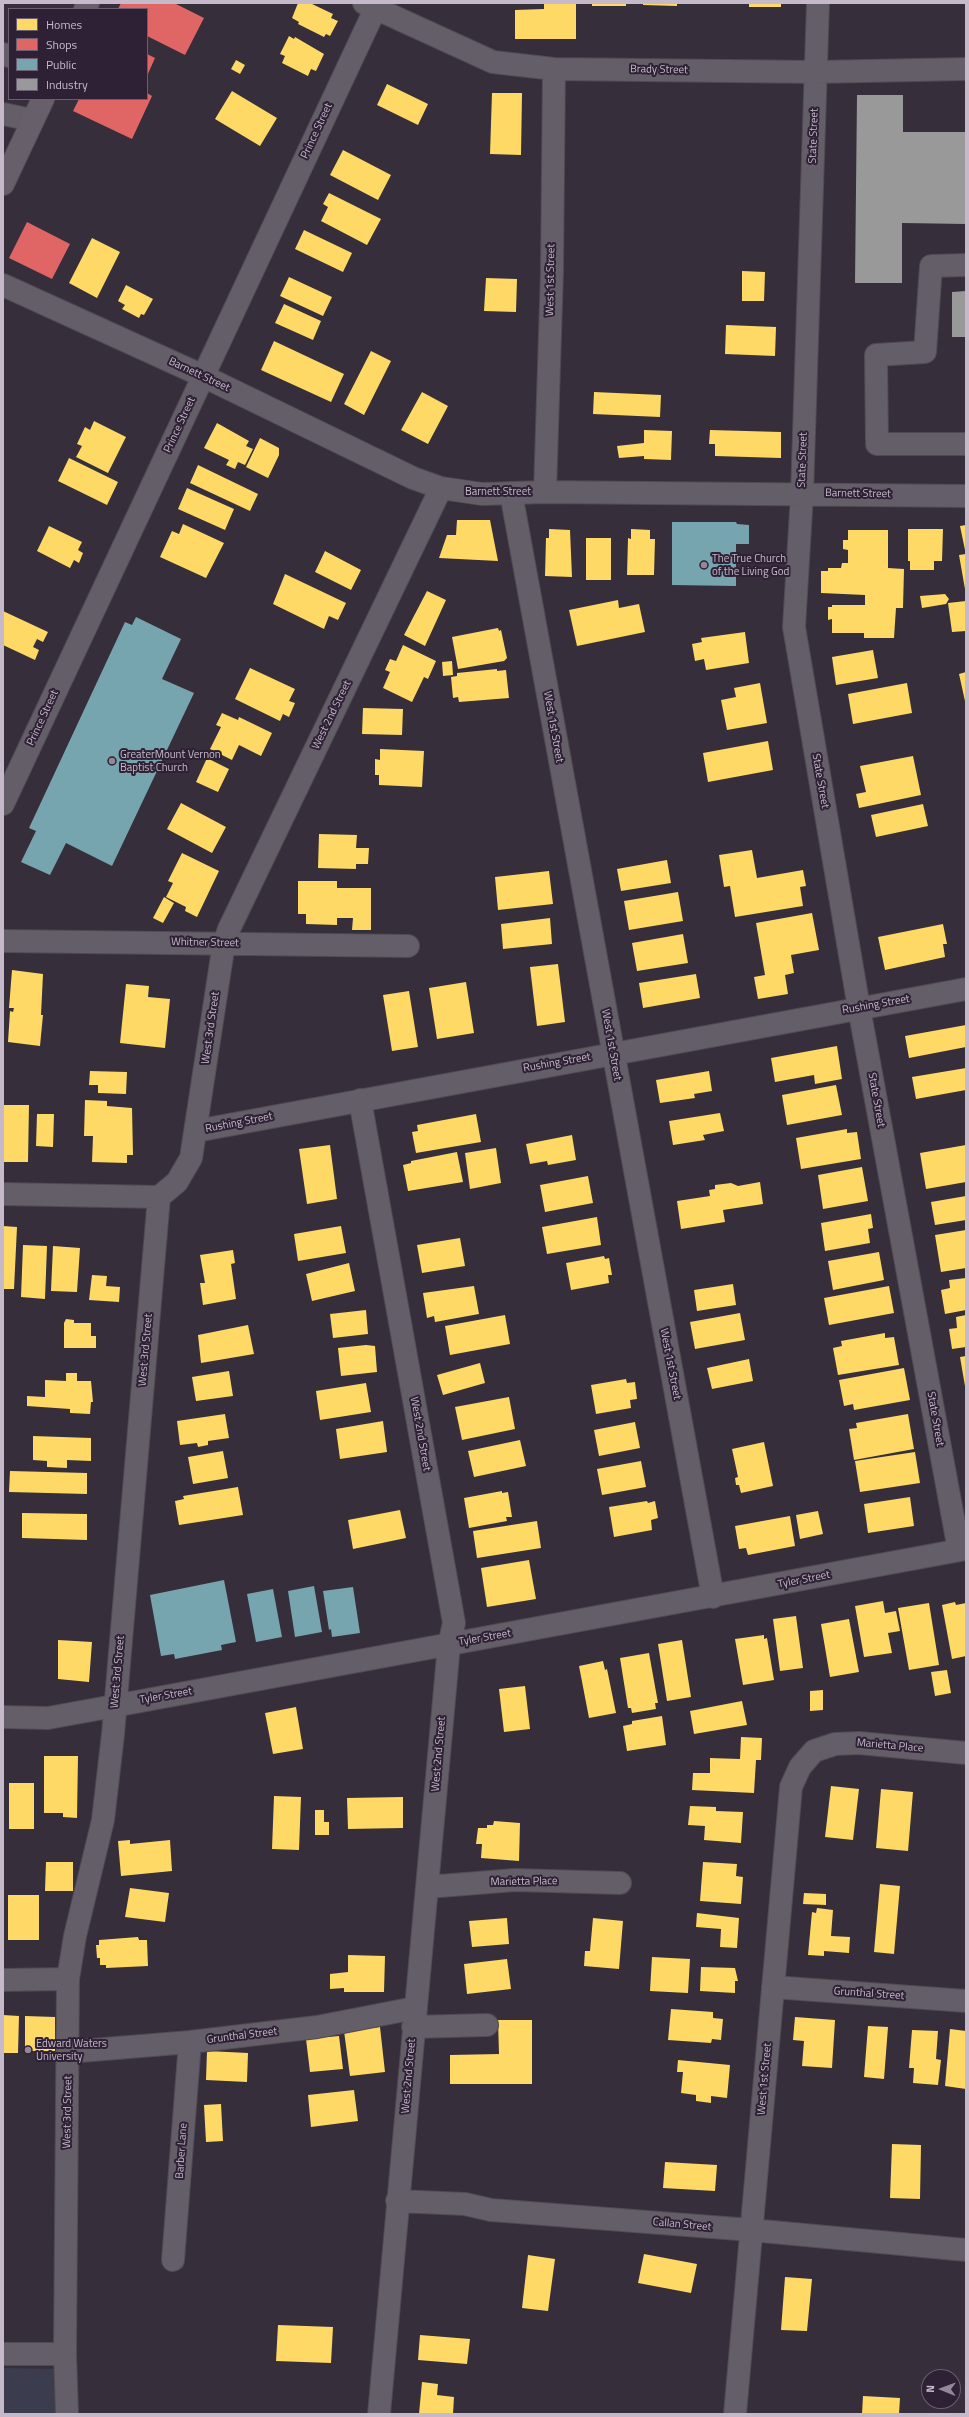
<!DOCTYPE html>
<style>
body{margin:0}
#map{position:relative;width:969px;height:2417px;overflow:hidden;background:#362e3a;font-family:"Titillium Web",sans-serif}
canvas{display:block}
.frame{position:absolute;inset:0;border:4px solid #c5b9ca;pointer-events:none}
.legend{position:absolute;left:8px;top:8px;width:140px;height:92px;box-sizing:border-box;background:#2f2135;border:1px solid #6b5e71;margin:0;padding:5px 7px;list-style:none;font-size:12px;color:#c5b9ca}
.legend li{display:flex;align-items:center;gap:8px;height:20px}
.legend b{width:20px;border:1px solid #6b5e71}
.north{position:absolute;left:921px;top:2369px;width:40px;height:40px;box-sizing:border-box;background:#2f2135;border:1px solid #6b5e71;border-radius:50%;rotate:271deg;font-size:11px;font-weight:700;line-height:16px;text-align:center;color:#c5b9ca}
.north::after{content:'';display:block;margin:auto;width:14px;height:18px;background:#938898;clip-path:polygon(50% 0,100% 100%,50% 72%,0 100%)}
</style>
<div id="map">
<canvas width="969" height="2417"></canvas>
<div class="frame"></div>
<ul class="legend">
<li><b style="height:11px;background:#ffd966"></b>Homes</li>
<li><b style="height:11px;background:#e06666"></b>Shops</li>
<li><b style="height:11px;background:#76a5af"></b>Public</li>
<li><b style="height:11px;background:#999"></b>Industry</li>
</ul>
<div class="north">N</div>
</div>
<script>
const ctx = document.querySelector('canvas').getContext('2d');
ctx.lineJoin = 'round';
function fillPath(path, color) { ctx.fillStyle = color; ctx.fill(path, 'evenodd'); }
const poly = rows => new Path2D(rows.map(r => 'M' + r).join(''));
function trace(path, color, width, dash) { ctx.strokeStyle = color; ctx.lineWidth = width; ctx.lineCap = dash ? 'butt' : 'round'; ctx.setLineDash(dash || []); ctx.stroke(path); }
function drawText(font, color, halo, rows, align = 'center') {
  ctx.font = font + ' "Titillium Web",sans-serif'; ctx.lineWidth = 4; ctx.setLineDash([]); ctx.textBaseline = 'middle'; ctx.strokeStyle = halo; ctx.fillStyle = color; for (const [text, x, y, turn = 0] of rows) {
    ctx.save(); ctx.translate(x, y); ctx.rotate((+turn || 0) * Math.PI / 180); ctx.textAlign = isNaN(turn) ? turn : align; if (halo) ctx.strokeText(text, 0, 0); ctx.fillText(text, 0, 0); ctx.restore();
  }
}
fillPath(poly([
 [3,2368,61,2369,57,2414,3,2414]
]), '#3c3c4f');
fillPath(poly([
 [298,3,310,3,333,14,331,18,338,21,330,36,326,34,324,37,298,24,299,22,292,18],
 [544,3,576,3,576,39,515,39,515,10,544,9],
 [592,3,626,3,626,6,592,6],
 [643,3,677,3,677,6,643,5],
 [749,3,781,3,781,7,749,7],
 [289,36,294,39,295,37,324,54,316,71,311,69,308,76,282,63,285,56,280,54],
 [236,60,245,65,240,74,231,69],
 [387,84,428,104,418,125,377,105],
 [232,91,277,118,260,146,215,119],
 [492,93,522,93,521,155,490,154],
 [343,150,391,175,378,200,330,175],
 [329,193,381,219,367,245,321,221,328,207,323,204],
 [304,230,352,253,343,272,295,249],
 [92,238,120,252,97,298,69,283],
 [742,271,765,272,764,301,742,301],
 [289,277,332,297,323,316,280,296],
 [486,278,517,279,516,312,484,311],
 [126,285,153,299,144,315,141,314,139,318,122,309,125,305,118,301],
 [284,304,321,321,313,340,275,323],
 [726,325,776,327,775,356,725,354],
 [274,341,344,374,331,402,261,370],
 [371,351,391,361,364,415,344,404],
 [422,392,448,406,428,444,401,430],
 [594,392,661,395,660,417,593,414],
 [94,421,126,437,108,473,76,457,82,446,77,444,85,427,90,430],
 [217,423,249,441,246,446,253,449,245,465,238,462,235,469,226,465,229,460,204,448],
 [644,430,672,431,671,460,644,459,644,456,619,458,617,446,644,443],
 [710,430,781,432,781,458,715,456,715,444,709,444],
 [260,438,279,448,279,455,268,478,246,467],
 [69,458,118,482,107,505,58,481],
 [198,465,258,494,250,511,190,483],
 [187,488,234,509,225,530,178,509],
 [457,520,490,520,498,561,439,558,447,535,456,535],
 [183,524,224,543,206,578,160,557,172,531,179,534],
 [966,525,966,550,965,550,960,526],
 [49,526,82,542,78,550,83,553,79,563,74,560,70,568,37,551],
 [549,529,570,530,572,577,545,576,546,538,549,538],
 [631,529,650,530,650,539,655,539,654,575,627,575,628,538,631,539],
 [908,529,943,529,942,561,934,561,934,570,910,570,910,561,908,561],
 [848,530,888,530,888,568,904,569,903,608,896,608,894,638,864,638,864,633,832,633,832,619,828,620,828,607,832,607,832,605,865,605,865,595,821,593,821,571,828,571,828,568,841,568,842,563,848,563,848,550,843,549,843,540,848,540],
 [586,538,611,538,611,580,586,580],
 [325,551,361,570,351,590,315,572],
 [966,554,966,589,965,589,959,555],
 [285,574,346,603,338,620,329,616,324,629,273,604],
 [427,591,446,600,425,646,404,635],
 [945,594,949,599,946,604,922,608,920,596],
 [618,600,619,608,639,604,645,632,577,646,569,610],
 [966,601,966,631,952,632,948,603],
 [3,611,48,632,43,642,37,639,33,647,39,650,35,660,3,645],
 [498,628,499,631,501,630,507,658,504,661,458,669,452,637],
 [745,632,749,663,706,670,704,659,695,661,692,644,702,642,701,638],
 [403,645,436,661,428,679,424,677,412,702,383,688,390,672,385,670,390,659,396,661],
 [873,650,878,678,836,685,832,657],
 [452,661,453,675,443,676,442,662],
 [250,668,295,689,289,701,295,703,289,717,283,714,280,721,235,699],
 [497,669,497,671,506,670,509,698,459,702,458,697,453,698,451,677,457,676,457,673],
 [966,672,966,701,965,701,959,674],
 [760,683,767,723,727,730,721,700,736,697,734,688],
 [907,683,912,713,853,724,848,694],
 [363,708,403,709,402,735,362,734],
 [222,713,238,720,239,717,272,733,261,756,239,745,232,760,210,749,221,727,216,725],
 [768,741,773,770,708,782,703,753],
 [380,749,424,751,422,787,379,785,379,775,375,775,375,759,380,760],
 [913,756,921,795,859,808,856,794,866,792,860,766],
 [207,758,229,769,218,792,196,782],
 [181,803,226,827,212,853,167,829],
 [923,804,928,826,876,837,871,815],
 [319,834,357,835,356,848,369,848,368,864,356,864,356,869,318,868],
 [752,850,757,878,803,870,806,886,800,887,803,906,735,917,730,886,724,887,719,855],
 [182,853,219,871,197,917,185,911,186,907,166,897,173,883,168,881],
 [667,860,671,883,621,891,617,869],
 [549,871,553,904,498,910,495,877],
 [298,881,337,881,337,888,371,888,371,930,352,930,353,918,337,918,337,925,306,924,306,914,298,914],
 [678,892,683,921,629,930,624,901],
 [164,897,174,903,163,923,153,918],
 [812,913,819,950,791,955,794,973,785,975,788,994,758,999,754,977,765,975,756,923],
 [550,918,552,944,503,949,501,924],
 [943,924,947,944,943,944,945,957,885,970,878,937],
 [683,934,688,963,637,971,632,943],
 [558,964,565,1022,537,1026,530,967],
 [12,970,43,974,41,1015,43,1015,40,1046,8,1042,10,1011,13,1012,14,1008,9,1008],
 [696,974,700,998,643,1008,639,983],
 [466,982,474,1033,437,1039,429,988],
 [126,984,149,986,148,997,170,999,165,1048,120,1043],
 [409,991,418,1047,392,1051,383,995],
 [966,1025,966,1047,909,1058,905,1036],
 [837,1046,842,1079,815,1084,814,1075,775,1082,771,1058],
 [966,1068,966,1090,916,1099,912,1077],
 [90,1071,127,1072,126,1094,98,1093,98,1085,89,1085],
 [709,1071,712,1091,694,1094,695,1098,660,1103,656,1080],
 [836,1085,842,1115,787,1125,782,1095],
 [85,1100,107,1101,107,1106,132,1108,133,1155,127,1155,127,1163,92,1162,93,1136,84,1136],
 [3,1105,29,1105,28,1162,3,1162],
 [720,1113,724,1131,703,1135,705,1140,673,1145,669,1121],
 [37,1114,54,1114,53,1147,36,1146],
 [476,1114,481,1142,416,1153,412,1132,418,1131,417,1125],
 [847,1129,847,1133,857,1132,861,1159,801,1169,796,1138],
 [572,1135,576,1160,548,1165,547,1161,530,1164,526,1144],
 [330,1145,337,1199,307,1204,299,1149],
 [966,1145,966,1182,926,1189,920,1153],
 [496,1148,501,1183,470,1189,465,1153],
 [457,1152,463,1182,408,1191,403,1165,411,1163,411,1161],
 [862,1167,868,1201,823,1209,818,1175],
 [588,1176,593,1203,545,1212,540,1185],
 [760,1182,763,1204,723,1210,725,1222,681,1229,677,1201,710,1196,709,1190,715,1189,715,1185,731,1183,738,1186],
 [966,1196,966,1220,935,1225,931,1202],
 [871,1214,873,1228,868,1229,870,1243,825,1251,821,1223],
 [597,1217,601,1245,547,1254,542,1227],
 [3,1226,17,1227,14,1289,3,1289],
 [341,1226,346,1253,298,1261,294,1234],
 [966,1230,966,1268,941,1272,935,1235],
 [460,1238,465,1266,422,1273,417,1245],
 [23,1245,47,1246,45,1299,21,1297],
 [53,1246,80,1248,77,1292,51,1291],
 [233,1250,235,1263,231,1264,236,1299,203,1305,200,1283,205,1283,200,1255],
 [879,1252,884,1280,833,1290,828,1261],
 [604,1256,605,1259,609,1258,612,1275,608,1275,609,1283,571,1290,566,1263],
 [349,1263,355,1291,312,1301,306,1274],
 [92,1275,107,1276,106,1286,120,1287,119,1302,89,1300],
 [966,1278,966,1310,945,1314,941,1290,950,1288,949,1280],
 [733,1284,736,1305,697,1311,694,1290],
 [474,1286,479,1314,435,1322,434,1316,427,1318,423,1293],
 [889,1286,894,1313,829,1325,824,1298],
 [366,1310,368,1334,333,1338,330,1314],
 [740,1313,745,1340,695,1349,690,1322],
 [505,1315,510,1344,450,1355,445,1326],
 [966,1315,966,1347,952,1349,949,1329,957,1328,956,1317],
 [66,1319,74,1320,74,1323,91,1323,91,1336,96,1336,96,1348,64,1348,64,1323],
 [248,1325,254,1354,201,1363,198,1335],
 [885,1333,885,1338,894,1337,899,1365,838,1375,833,1348,842,1346,841,1341],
 [366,1345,375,1346,377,1372,341,1376,338,1348],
 [966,1356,966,1386,965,1386,960,1357],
 [749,1359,753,1381,712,1389,707,1368],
 [480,1363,485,1383,443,1395,437,1375],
 [904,1368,910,1400,854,1410,853,1404,844,1406,839,1380],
 [229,1371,233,1396,196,1401,192,1377],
 [66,1373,77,1373,77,1381,91,1381,93,1402,91,1402,90,1414,70,1413,70,1409,27,1406,27,1396,45,1397,45,1380,66,1381],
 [626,1379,627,1383,635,1382,637,1399,630,1400,631,1408,596,1414,591,1385],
 [366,1383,371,1412,320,1420,316,1391],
 [509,1397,515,1429,462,1440,455,1407],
 [225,1414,229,1438,208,1441,208,1445,198,1447,197,1443,180,1445,177,1421],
 [908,1414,914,1449,854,1460,849,1429,857,1428,856,1423],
 [383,1421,387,1452,340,1459,336,1429],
 [635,1422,640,1448,599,1456,594,1430],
 [33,1436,91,1438,91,1461,67,1460,67,1468,47,1467,47,1461,33,1460],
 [520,1440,526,1466,474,1477,468,1451],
 [764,1442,773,1486,741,1493,739,1485,736,1485,735,1478,738,1477,732,1449],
 [223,1451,228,1478,193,1484,188,1457],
 [915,1452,920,1483,860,1492,855,1461],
 [641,1461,646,1487,602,1495,597,1469],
 [10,1471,87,1473,87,1494,9,1492],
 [238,1487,243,1515,179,1525,175,1501,184,1499,183,1496],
 [502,1491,502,1493,508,1492,512,1517,506,1517,507,1521,469,1528,464,1498],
 [910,1497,914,1526,868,1533,864,1504],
 [647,1501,648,1503,655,1501,658,1518,651,1520,652,1530,614,1537,609,1507],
 [400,1510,406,1538,353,1549,348,1520],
 [818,1511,823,1534,800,1539,796,1515],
 [22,1513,87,1514,87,1540,22,1538],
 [790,1516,795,1546,748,1555,746,1548,739,1549,735,1526],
 [537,1521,541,1548,477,1558,473,1531],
 [529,1560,536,1599,487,1607,481,1568],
 [883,1601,885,1613,896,1611,900,1631,888,1633,892,1653,864,1657,855,1606],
 [955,1602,956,1605,966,1603,966,1656,952,1659,942,1605],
 [929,1603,939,1665,909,1670,898,1608],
 [796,1616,803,1668,780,1671,773,1619],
 [849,1619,859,1672,830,1677,821,1624],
 [764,1635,764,1639,767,1638,774,1680,743,1685,735,1639],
 [58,1640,92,1642,89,1682,58,1679],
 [682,1640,691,1697,667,1701,658,1644],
 [649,1653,658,1703,655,1703,656,1709,632,1713,631,1708,628,1708,620,1658],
 [603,1661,605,1670,607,1669,616,1713,589,1718,579,1666],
 [947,1670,951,1693,935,1696,931,1672],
 [525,1686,530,1729,504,1732,499,1689],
 [823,1690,823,1710,810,1711,810,1691],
 [742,1701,747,1725,694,1734,690,1711],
 [296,1707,303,1749,273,1754,265,1713],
 [662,1716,666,1745,627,1751,623,1726,632,1724,632,1721],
 [741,1737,762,1738,761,1760,756,1760,754,1793,692,1790,693,1773,710,1773,710,1758,740,1759],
 [44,1756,78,1756,77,1818,63,1817,63,1813,44,1813],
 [9,1783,34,1783,34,1829,9,1829],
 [831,1786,859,1789,853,1840,825,1837],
 [881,1789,913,1792,908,1851,876,1848],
 [274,1796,301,1797,299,1850,272,1849],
 [403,1797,403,1828,348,1829,347,1798],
 [690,1806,716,1807,716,1811,743,1812,741,1843,704,1840,705,1826,688,1825],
 [315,1810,324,1810,324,1822,329,1822,329,1835,315,1835],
 [494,1821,520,1823,519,1861,481,1858,482,1844,476,1844,478,1828,487,1828,487,1825,493,1825],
 [130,1840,130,1844,170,1840,172,1871,121,1876,118,1841],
 [46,1862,73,1862,73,1891,45,1891],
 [703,1862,737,1864,736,1876,743,1877,741,1904,700,1901],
 [880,1884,900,1886,894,1954,874,1952],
 [130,1888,169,1893,165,1922,125,1917],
 [804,1893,826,1894,826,1905,803,1904],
 [8,1895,39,1895,39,1940,8,1940],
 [817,1908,833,1910,831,1936,850,1937,849,1953,824,1951,824,1956,808,1955,812,1912,816,1913],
 [697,1913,739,1918,737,1948,720,1947,721,1929,696,1927],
 [507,1918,509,1944,472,1947,469,1921],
 [593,1918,623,1921,619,1969,584,1966,585,1951,590,1951],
 [138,1937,139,1940,147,1940,148,1966,106,1968,106,1965,100,1965,100,1958,97,1958,96,1945,99,1945,99,1940],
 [348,1955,385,1956,384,1992,344,1992,344,1988,330,1989,330,1974,348,1972],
 [652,1957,690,1959,688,1993,650,1991],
 [507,1959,511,1989,467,1994,464,1964],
 [701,1967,735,1968,738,1981,735,1981,735,1993,700,1991],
 [671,2009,713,2012,713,2018,723,2019,721,2040,712,2039,711,2043,668,2040],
 [3,2015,19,2016,18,2053,3,2053],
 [25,2016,55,2017,55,2051,25,2051],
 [795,2017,835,2020,832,2068,802,2066,804,2041,793,2040],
 [498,2020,532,2020,532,2084,450,2084,450,2055,499,2054],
 [868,2026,888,2027,884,2079,864,2077],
 [380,2027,385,2072,350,2076,344,2031],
 [950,2029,966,2031,966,2089,945,2086],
 [912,2030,938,2031,936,2059,941,2060,938,2085,913,2083,914,2068,909,2068],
 [339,2036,343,2069,310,2072,306,2039],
 [207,2051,248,2053,247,2082,206,2080],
 [678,2060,730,2065,727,2098,711,2096,711,2103,696,2101,696,2095,681,2093,683,2072,677,2072],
 [354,2090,358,2121,311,2127,308,2095],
 [221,2104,223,2141,206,2142,204,2105],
 [892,2144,921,2145,920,2199,890,2198],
 [665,2162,717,2165,715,2191,663,2188],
 [644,2254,697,2264,691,2293,638,2283],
 [528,2255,555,2259,548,2311,522,2308],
 [785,2277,812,2279,807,2331,781,2330],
 [278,2325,333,2327,331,2363,276,2361],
 [420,2335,470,2339,467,2364,418,2360],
 [422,2382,438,2384,437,2395,454,2397,453,2414,419,2414],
 [863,2396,900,2398,899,2414,862,2414]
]), '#ffd966');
fillPath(poly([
 [121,3,174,3,204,18,185,55,147,36,147,9,118,9],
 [147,54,155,58,147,76],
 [147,93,152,96,132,139,73,111,79,99,147,99],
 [27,222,70,244,52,279,9,258]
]), '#e06666');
fillPath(poly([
 [672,522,736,522,737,524,749,525,749,544,736,544,736,586,672,585],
 [136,617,181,639,162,679,194,693,112,866,66,843,50,875,21,862,36,831,29,828,125,622,132,625],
 [224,1580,236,1642,221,1645,222,1650,175,1659,174,1654,161,1656,150,1595],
 [314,1586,322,1632,295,1637,288,1591],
 [353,1587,360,1633,332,1637,331,1629,329,1630,323,1591],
 [273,1589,282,1637,256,1642,247,1594]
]), '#76a5af');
fillPath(poly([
 [857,95,903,95,903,132,966,132,966,224,902,223,902,283,855,283],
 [966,291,966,337,952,337,952,292]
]), '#999');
const minor = poly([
 [364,3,493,62,554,69,816,72,966,69],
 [818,3,802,494,794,627,859,1008,959,1550],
 [3,54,9,56],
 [3,114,32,120],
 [966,265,931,266,925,352,876,355,877,444,966,444],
 [3,285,203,376,413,478,441,488,482,494,545,492,966,496],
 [545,492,552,271,554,69],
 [511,493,713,1597],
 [3,804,378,3],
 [3,941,408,946],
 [360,1100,454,1623,449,1645,379,2414],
 [196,1131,966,989],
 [3,1194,159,1197],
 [3,1717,48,1718,114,1706,966,1549],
 [427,1887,515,1880,620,1883],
 [3,1980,68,1979],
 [773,1987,966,2001],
 [413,2027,487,2025],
 [68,2052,190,2042,317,2027,415,2008],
 [397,2201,465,2204,491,2210,751,2230,966,2250],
 [173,2260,190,2042],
 [3,2354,65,2354],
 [67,2414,65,2354,68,1979,75,1936,103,1820,113,1734,159,1197,177,1182,191,1158,224,943,229,929,441,488],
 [735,2414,791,1787,800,1767,814,1751,835,1744,859,1743,966,1753]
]);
const major = poly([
 [85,9,88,3],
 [3,184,43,99]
]);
trace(minor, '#504a53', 24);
trace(major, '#534c57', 24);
trace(minor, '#645e68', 22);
trace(major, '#67606a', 22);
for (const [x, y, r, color] of [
 [704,565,4,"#938898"],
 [112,761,4,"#938898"],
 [28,2050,4,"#938898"]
]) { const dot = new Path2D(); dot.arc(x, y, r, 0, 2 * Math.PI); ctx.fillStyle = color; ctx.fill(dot); trace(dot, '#2f2135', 1.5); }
drawText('11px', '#c5b9ca', '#2f2135', [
 ["Brady Street",659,70,1],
 ["Prince Street",317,131,-65],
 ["State Street",814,136,-88],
 ["West 1st Street",551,280,-89],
 ["Barnett Street",199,375,25],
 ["Prince Street",180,425,-65],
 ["State Street",803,460,-88],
 ["Barnett Street",498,492],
 ["Barnett Street",858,494,1],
 ["West 2nd Street",332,715,-64],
 ["Prince Street",43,718,-65],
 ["West 1st Street",553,727,80],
 ["State Street",820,781,80],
 ["Whitner Street",205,943,1],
 ["Rushing Street",876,1005,-10],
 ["West 3rd Street",211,1028,-82],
 ["West 1st Street",611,1045,80],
 ["Rushing Street",557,1063,-10],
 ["State Street",876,1100,80],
 ["Rushing Street",239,1123,-11],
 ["West 3rd Street",146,1350,-85],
 ["West 1st Street",670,1364,79],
 ["State Street",935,1419,80],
 ["West 2nd Street",420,1434,80],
 ["Tyler Street",804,1580,-11],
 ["Tyler Street",485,1638,-10],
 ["West 3rd Street",118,1672,-85],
 ["Tyler Street",166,1696,-10],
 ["Marietta Place",890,1746,5],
 ["West 2nd Street",439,1754,-85],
 ["Marietta Place",524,1882,-1],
 ["Grunthal Street",869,1994,4],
 ["Grunthal Street",242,2036,-7],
 ["West 2nd Street",409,2076,-85],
 ["West 1st Street",765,2079,-85],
 ["West 3rd Street",68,2112,-89],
 ["Barber Lane",182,2151,-86],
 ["Callan Street",682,2225,5]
]);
drawText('11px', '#c5b9ca', '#2f2135', [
 ["The True Church",712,559],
 ["of the Living God",712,572],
 ["GreaterMount Vernon",120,755],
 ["Baptist Church",120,768],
 ["Edward Waters",36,2044],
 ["University",36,2057]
], 'left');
</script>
